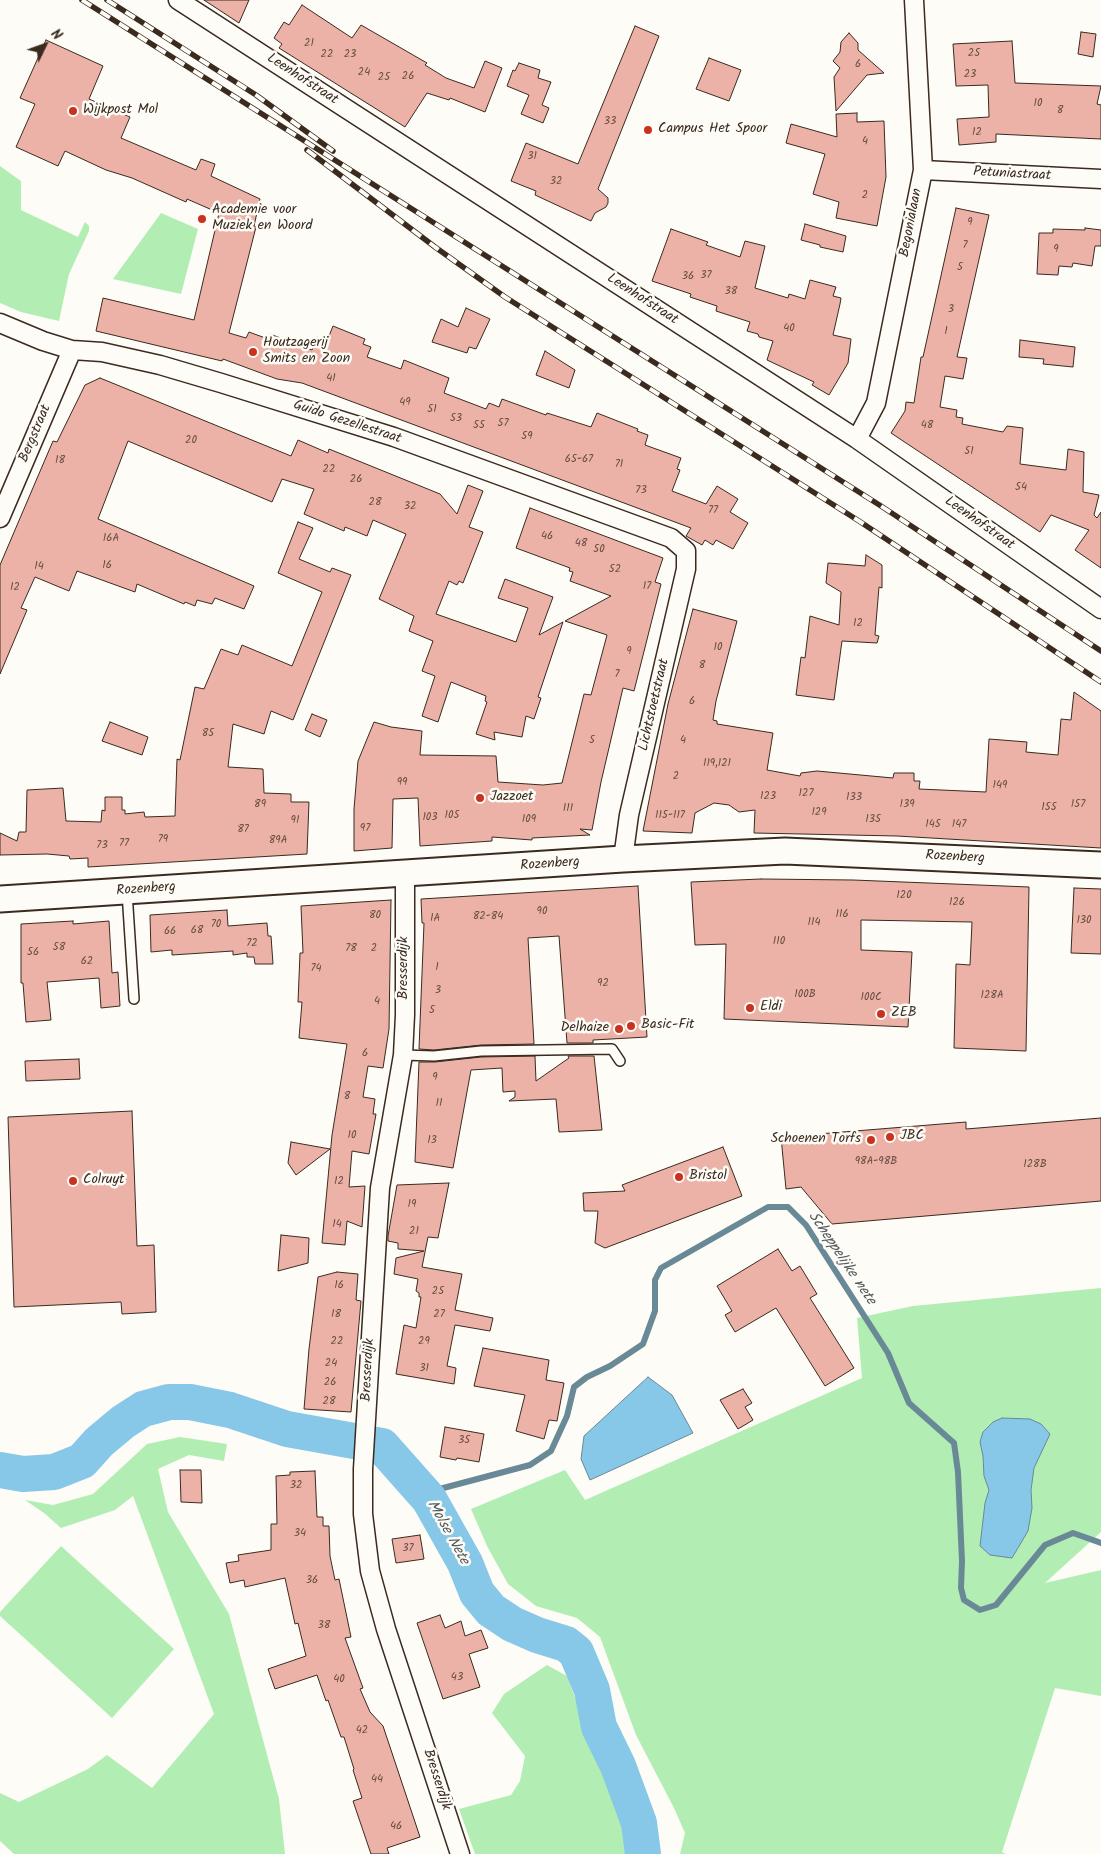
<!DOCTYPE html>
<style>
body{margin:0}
#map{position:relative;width:1101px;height:1854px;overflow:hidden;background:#fdfcf7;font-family:Kalam,sans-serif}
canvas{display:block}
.north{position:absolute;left:20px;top:20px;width:50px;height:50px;-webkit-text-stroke:4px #fdfcf7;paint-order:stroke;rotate:48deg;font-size:14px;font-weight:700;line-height:20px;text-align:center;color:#3b2a1e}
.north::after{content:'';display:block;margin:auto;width:18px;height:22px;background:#3b2a1e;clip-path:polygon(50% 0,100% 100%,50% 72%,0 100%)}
</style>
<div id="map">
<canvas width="1101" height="1854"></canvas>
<div class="north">N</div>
</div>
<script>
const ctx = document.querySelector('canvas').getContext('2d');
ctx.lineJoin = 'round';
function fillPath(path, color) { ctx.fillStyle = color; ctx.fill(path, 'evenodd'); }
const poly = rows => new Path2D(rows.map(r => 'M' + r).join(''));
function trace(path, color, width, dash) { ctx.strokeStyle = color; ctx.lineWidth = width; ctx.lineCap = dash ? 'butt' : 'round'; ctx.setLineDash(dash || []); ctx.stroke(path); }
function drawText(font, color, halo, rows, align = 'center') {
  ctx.font = font + ' Kalam,sans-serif'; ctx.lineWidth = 5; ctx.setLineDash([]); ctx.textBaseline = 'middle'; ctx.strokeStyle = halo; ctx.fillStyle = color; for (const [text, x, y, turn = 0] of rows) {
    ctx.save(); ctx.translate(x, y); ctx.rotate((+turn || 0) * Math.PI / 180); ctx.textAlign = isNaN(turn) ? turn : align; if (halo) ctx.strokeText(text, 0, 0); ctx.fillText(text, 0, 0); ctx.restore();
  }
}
fillPath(poly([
 [0,166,21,181,21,210,78,237,85,222,89,226,89,231,69,274,59,321,21,312,0,303],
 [161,213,198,229,181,294,113,279],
 [1101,1288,1101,1532,1045,1583,1101,1570,1101,1696,1055,1688,1002,1852,1006,1854,680,1854,685,1833,674,1808,636,1735,600,1637,577,1618,536,1606,508,1584,487,1546,471,1509,565,1470,585,1500,862,1378,857,1318,913,1306],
 [180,1437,227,1444,224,1461,189,1455,158,1469,168,1512,229,1614,279,1799,285,1854,14,1854,0,1841,0,1793,19,1802,88,1769,107,1755,152,1788,214,1714,133,1496,115,1510,61,1528,44,1513,25,1500,53,1505,93,1494,147,1444],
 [61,1546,174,1649,112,1718,0,1616,0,1612],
 [547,1665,567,1676,626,1833,628,1854,475,1854,459,1809,511,1795,520,1781,525,1756,492,1713,504,1694]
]), '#b2eeb4');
const water = poly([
 [648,1377,672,1395,693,1433,590,1480,581,1459,584,1436,648,1377],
 [1002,1418,1030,1419,1041,1424,1050,1434,1034,1468,1031,1490,1032,1508,1028,1531,1012,1558,990,1555,980,1546,985,1503,989,1490,984,1476,983,1456,980,1442,983,1432,993,1422,1002,1418]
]);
fillPath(water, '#87c8e8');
trace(water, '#698997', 1);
trace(poly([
 [426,1495,432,1491,530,1465,551,1451,567,1416,574,1387,587,1377,610,1366,643,1344,655,1311,655,1280,661,1268,768,1207,788,1207,806,1225,888,1353,909,1403,954,1443,958,1472,962,1561,961,1588,964,1600,980,1610,996,1605,1045,1545,1073,1533,1101,1543]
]), '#698997', 6);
trace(poly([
 [0,1470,23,1474,54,1472,82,1461,99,1442,123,1422,143,1409,169,1402,190,1402,230,1410,287,1429,382,1446,429,1499,465,1563,477,1593,491,1610,512,1624,537,1635,566,1644,576,1652,592,1690,599,1727,618,1766,639,1823,643,1854]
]), '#87c8e8', 36);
const building = poly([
 [204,0,249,0,239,23,204,0],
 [302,5,352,38,361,25,427,63,425,65,446,78,474,88,485,61,502,68,485,112,450,98,449,100,427,93,405,127,279,48,282,44,274,38,284,22,289,25,302,5],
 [635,26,659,36,598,189,608,198,608,203,606,207,595,213,591,221,535,195,536,191,511,181,526,143,578,164,635,26],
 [1081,32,1096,34,1093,57,1078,54,1081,32],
 [849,33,858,43,858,50,884,73,867,75,836,111,834,77,840,68,833,61,840,52,841,42,849,33],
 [46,40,103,66,89,99,130,117,121,138,196,170,201,159,215,164,211,176,260,199,254,226,256,227,229,333,246,338,249,332,268,339,270,334,312,350,317,337,327,341,333,326,365,339,363,344,371,347,367,357,401,369,404,360,449,378,444,393,486,409,489,403,499,407,502,399,546,415,547,413,591,427,597,413,638,429,637,431,648,435,645,445,681,458,677,469,680,470,672,491,706,504,717,486,738,499,730,512,748,523,733,549,716,540,713,545,705,540,702,545,686,536,691,528,302,383,277,379,223,359,222,361,96,331,103,298,194,320,219,213,187,199,186,202,132,178,106,170,65,151,58,166,16,147,35,104,20,98,46,40],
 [1012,41,1015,83,1101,86,1097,104,1101,105,1101,139,996,134,996,142,959,145,957,119,989,117,988,85,956,86,953,44,1012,41],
 [709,58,741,70,729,101,696,89,709,58],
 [519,63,540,70,538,78,551,82,542,105,549,108,543,123,521,114,529,95,507,86,513,70,515,71,519,63],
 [857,113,857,122,884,121,886,177,877,226,836,218,839,202,813,194,825,154,786,143,791,124,837,137,836,114,857,113],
 [956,208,989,215,957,357,967,358,963,379,945,376,940,407,957,410,956,417,963,418,962,424,1003,432,1007,426,1023,428,1020,464,1066,470,1068,449,1084,452,1083,492,1099,495,1094,515,1097,518,1101,512,1101,568,1075,550,1089,530,1051,515,1040,532,891,433,905,411,906,402,914,403,921,357,923,357,956,208],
 [805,224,846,236,843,252,820,247,820,245,801,240,805,224],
 [1085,228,1101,230,1101,246,1095,246,1092,266,1073,263,1072,267,1059,266,1058,275,1037,274,1039,233,1053,233,1053,229,1085,230,1085,228],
 [671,229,708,242,706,245,740,257,745,241,765,246,755,288,788,298,789,294,805,299,810,280,836,287,833,296,841,298,840,304,833,335,851,339,848,363,829,395,812,385,814,382,767,360,773,341,759,337,758,334,747,331,750,322,716,311,717,306,690,297,691,294,652,281,671,229],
 [466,308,490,319,476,349,469,347,467,353,432,342,441,319,458,327,466,308],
 [1020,340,1075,347,1073,367,1043,364,1044,359,1019,357,1020,340],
 [545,351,575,370,569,388,536,375,545,351],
 [100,378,291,456,298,440,328,453,329,449,440,494,457,514,468,485,483,491,469,527,483,532,463,583,459,581,457,585,449,581,436,614,516,642,528,608,498,598,505,579,553,597,539,635,563,622,538,697,541,698,534,719,526,716,522,737,494,732,495,740,476,734,487,702,485,701,486,696,451,682,438,722,422,716,435,676,422,671,433,641,409,631,414,616,379,599,406,534,373,520,367,536,345,527,344,531,304,514,314,489,282,479,272,502,128,441,98,519,254,586,244,609,215,598,212,604,197,600,195,606,185,602,184,604,137,584,135,592,77,571,69,591,35,577,21,608,27,610,0,674,0,565,53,441,57,442,85,385,100,378],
 [530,508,663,558,655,582,661,584,634,691,623,688,601,782,592,830,580,829,590,835,532,838,532,840,492,837,492,841,420,846,418,798,393,799,392,848,354,851,354,809,358,761,374,722,391,727,422,731,420,755,496,756,498,782,543,785,562,783,584,694,591,695,607,635,565,621,611,596,570,581,573,572,569,571,570,568,516,548,530,508],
 [298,522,313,528,299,559,330,572,332,568,351,575,293,720,271,711,264,734,233,724,228,767,263,769,264,793,291,794,291,802,309,802,307,854,88,867,88,858,70,859,69,856,47,854,0,855,0,833,17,841,19,832,26,832,27,790,63,788,66,821,101,822,102,810,105,811,105,797,122,797,122,810,125,810,125,814,144,812,145,817,175,816,177,759,180,760,195,687,204,689,221,649,238,655,242,645,292,666,322,592,278,573,298,522],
 [866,555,882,565,882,588,879,587,875,635,879,636,877,643,842,641,834,700,796,695,801,657,805,658,810,616,839,625,841,592,826,583,828,563,865,566,866,555],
 [693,609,737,621,716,701,713,720,717,721,717,724,773,733,767,770,800,776,801,773,817,771,893,778,894,773,914,773,914,781,920,781,919,789,986,792,989,739,1027,742,1026,752,1058,755,1061,719,1071,720,1074,692,1101,711,1101,848,897,836,754,833,755,810,739,812,729,805,714,803,695,813,692,833,643,831,668,704,693,609],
 [312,714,327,720,320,737,305,730,312,714],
 [110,722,148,737,142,755,102,741,110,722],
 [761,879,853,880,1029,887,1026,1051,954,1048,956,964,970,965,972,922,861,920,861,950,912,952,908,1027,724,1019,726,944,695,945,691,882,761,879],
 [638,886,647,1037,593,1040,593,1043,567,1043,559,936,528,938,534,1044,481,1045,434,1050,419,1049,424,923,422,923,421,899,638,886],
 [1074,888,1101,889,1101,954,1071,953,1074,888],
 [391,900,389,1029,383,1068,368,1066,363,1097,375,1099,373,1114,376,1114,369,1154,352,1151,349,1187,365,1186,362,1227,347,1221,345,1245,322,1243,332,1135,347,1044,299,1038,302,1002,298,1002,300,953,303,953,301,906,391,900],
 [227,910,228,926,267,923,268,936,271,936,273,964,255,964,254,957,247,957,247,953,233,955,233,951,172,955,172,950,151,952,150,915,227,910],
 [73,921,73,924,109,921,112,973,118,972,120,1006,101,1008,99,978,47,982,51,1020,26,1022,23,983,21,983,21,924,73,921],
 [535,1056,536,1081,569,1058,568,1056,594,1056,602,1130,559,1132,556,1099,509,1101,515,1097,515,1091,503,1092,502,1068,471,1070,453,1168,415,1162,419,1062,435,1062,481,1057,535,1056],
 [79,1059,80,1079,26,1081,25,1061,79,1059],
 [132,1111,137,1246,154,1245,156,1312,122,1314,121,1302,14,1307,8,1117,132,1111],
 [1101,1118,1101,1201,832,1224,801,1187,786,1189,781,1137,966,1122,966,1129,1101,1118],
 [291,1142,330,1149,296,1175,288,1163,291,1142],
 [723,1147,742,1196,605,1248,595,1243,598,1211,584,1211,583,1193,625,1191,622,1185,723,1147],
 [449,1183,438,1238,428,1237,422,1267,462,1274,455,1310,493,1318,490,1331,455,1325,447,1366,456,1368,454,1384,396,1374,404,1325,416,1328,421,1297,419,1297,419,1293,416,1291,418,1279,394,1274,396,1258,424,1251,398,1249,398,1243,388,1241,388,1236,397,1185,449,1183],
 [281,1235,309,1238,308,1263,278,1271,281,1235],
 [778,1249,792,1271,800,1266,817,1294,810,1298,854,1368,825,1386,776,1308,735,1332,725,1315,732,1311,717,1286,778,1249],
 [337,1272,358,1274,356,1300,361,1301,351,1412,304,1409,309,1349,318,1277,337,1272],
 [483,1348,549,1360,546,1380,564,1383,557,1421,549,1420,544,1439,516,1431,525,1395,474,1386,483,1348],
 [743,1389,752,1403,745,1407,753,1420,738,1429,720,1400,743,1389],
 [445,1427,484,1434,479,1462,457,1458,456,1460,440,1457,445,1427],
 [180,1470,201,1470,202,1503,181,1502,180,1470],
 [315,1471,317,1517,323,1517,323,1526,329,1526,330,1556,335,1580,339,1579,351,1637,345,1638,363,1688,360,1689,370,1712,383,1726,420,1837,387,1848,389,1854,371,1854,353,1801,362,1798,353,1770,354,1769,344,1737,341,1737,328,1700,326,1701,317,1675,275,1689,268,1669,306,1656,298,1623,295,1624,285,1578,245,1587,244,1580,230,1583,226,1563,239,1561,238,1555,271,1550,271,1524,277,1524,276,1476,290,1475,290,1472,315,1471],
 [420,1535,424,1559,396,1563,392,1539,420,1535],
 [440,1615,445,1628,461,1621,465,1636,481,1630,488,1648,469,1654,480,1687,443,1699,417,1623,440,1615]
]);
fillPath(building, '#ecb2a8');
trace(building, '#3b2a1e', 1);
const service = poly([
 [127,892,134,999],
 [403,1055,434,1056,481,1051,612,1049,620,1061]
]);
const minor = poly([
 [178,0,857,439,1101,609],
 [923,170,1101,179],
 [0,323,43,341,72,350,102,352,160,365,221,383,394,437,671,538,686,551,686,569,629,815,623,859],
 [857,439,876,403,923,170,914,0],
 [0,518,72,350],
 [405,874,405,1015,403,1055,380,1188,363,1469,363,1514,370,1571,386,1629,460,1854]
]);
const secondary = poly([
 [0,899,623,859,785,851,1101,865]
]);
trace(service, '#3b2a1e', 12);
trace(minor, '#3b2a1e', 21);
trace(secondary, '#3b2a1e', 29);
trace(service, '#fdfcf7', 9);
trace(minor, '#fdfcf7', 18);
trace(secondary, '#fdfcf7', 25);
const rail = poly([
 [82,0,881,506,1101,651],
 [107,0,256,95,333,151],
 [307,150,435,247,505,297,859,521,1101,682]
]);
trace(rail, '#3b2a1e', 5.5);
trace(rail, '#fdfcf7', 4, [11]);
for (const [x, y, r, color] of [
 [73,111,5,"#c8321e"],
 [648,130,5,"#c8321e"],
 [202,219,5,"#c8321e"],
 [253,352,5,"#c8321e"],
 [480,798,5,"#c8321e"],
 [750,1008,5,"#c8321e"],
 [881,1014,5,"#c8321e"],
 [631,1026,5,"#c8321e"],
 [619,1029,5,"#c8321e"],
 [890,1137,5,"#c8321e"],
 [871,1140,5,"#c8321e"],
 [679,1177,5,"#c8321e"],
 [73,1181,5,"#c8321e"]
]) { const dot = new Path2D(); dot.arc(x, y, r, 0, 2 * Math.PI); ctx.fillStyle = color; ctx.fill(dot); trace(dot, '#fdfcf7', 2); }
drawText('11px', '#674c40', null, [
 ["21",309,44],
 ["25",974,54],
 ["22",327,55],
 ["23",350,55],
 ["6",858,65],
 ["24",364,73],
 ["23",970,75],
 ["26",408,77],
 ["25",384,78],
 ["10",1038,104],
 ["8",1060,111],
 ["33",610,122],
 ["12",977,133],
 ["4",865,142],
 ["31",532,157],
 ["32",556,182],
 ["2",865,196],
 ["9",970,223],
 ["7",965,246],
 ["9",1056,250],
 ["5",960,268],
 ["37",706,276],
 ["36",688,277],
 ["38",731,292],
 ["3",951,310],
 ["40",789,329],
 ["1",946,332],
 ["41",331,379],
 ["49",405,403],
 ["51",432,410],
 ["53",456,419],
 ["57",503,424],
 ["55",479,426],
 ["48",927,426],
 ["59",527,437],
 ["20",191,441],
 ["51",969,452],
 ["65-67",579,460],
 ["18",60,461],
 ["71",619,465],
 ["22",329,470],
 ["26",356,480],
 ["54",1021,488],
 ["73",641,491],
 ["28",375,503],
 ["32",410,507],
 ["77",713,511],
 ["46",547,537],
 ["16A",111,539],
 ["48",581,544],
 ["50",599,550],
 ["16",107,566],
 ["14",39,567],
 ["52",615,570],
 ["17",647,587],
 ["12",15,588],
 ["12",858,624],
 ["10",718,648],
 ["9",629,652],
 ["8",702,666],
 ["7",617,675],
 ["6",692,702],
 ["85",208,734],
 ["5",592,741],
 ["4",683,741],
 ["119,121",717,764],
 ["2",676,777],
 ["99",402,783],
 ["149",1000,786],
 ["127",806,794],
 ["123",768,797],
 ["133",854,798],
 ["89",260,805],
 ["139",907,805],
 ["157",1078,805],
 ["155",1049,808],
 ["111",568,809],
 ["129",819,813],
 ["105",452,816],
 ["115-117",670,816],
 ["103",430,818],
 ["109",529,820],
 ["135",873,820],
 ["91",295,821],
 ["145",933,825],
 ["147",959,825],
 ["97",365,829],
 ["87",243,830],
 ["79",163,840],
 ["89A",278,841],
 ["77",124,844],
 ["73",102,846],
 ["120",904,896],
 ["126",957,903],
 ["90",542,912],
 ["116",842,915],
 ["80",375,916],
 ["82-84",488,917],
 ["1A",435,919],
 ["130",1084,921],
 ["114",814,923],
 ["70",216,925],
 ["68",197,931],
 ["66",170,932],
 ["110",779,942],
 ["72",252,944],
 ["58",59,948],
 ["78",351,949],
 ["2",374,949],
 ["56",33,953],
 ["62",87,962],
 ["1",437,968],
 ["74",316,969],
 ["92",603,984],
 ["3",438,991],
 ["100B",805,995],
 ["128A",992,996],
 ["100C",871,998],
 ["4",377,1002],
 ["5",432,1011],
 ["6",365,1054],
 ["9",435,1078],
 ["8",347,1097],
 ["11",439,1104],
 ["10",352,1136],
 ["13",432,1141],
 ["98A-98B",876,1162],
 ["128B",1035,1165],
 ["12",339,1182],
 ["19",412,1205],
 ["14",337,1225],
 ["21",414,1232],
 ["16",339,1286],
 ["25",438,1292],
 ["18",336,1315],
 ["27",439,1315],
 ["22",337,1342],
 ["29",424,1342],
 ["24",331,1364],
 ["31",424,1369],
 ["26",330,1383],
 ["28",329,1402],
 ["35",464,1441],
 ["32",296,1486],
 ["34",300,1534],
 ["37",408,1549],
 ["36",312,1581],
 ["38",324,1626],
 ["43",457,1678],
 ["40",339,1680],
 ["42",362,1731],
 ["44",377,1780],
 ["46",396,1827]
]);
drawText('14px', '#3b2a1e', '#fdfcf7', [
 ["Leenhofstraat",302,80,33],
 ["Petuniastraat",1012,175,3],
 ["Begonialaan",912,223,-79],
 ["Leenhofstraat",642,300,33],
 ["Guido Gezellestraat",347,423,18],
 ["Bergstraat",36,434,-67],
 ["Leenhofstraat",979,524,35],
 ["Lichtstoetstraat",655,705,-77],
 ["Rozenberg",955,858,3],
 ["Rozenberg",550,865,-4],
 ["Rozenberg",146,890,-4],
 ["Bresserdijk",405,968,-90],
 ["Bresserdijk",369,1370,-87],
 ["Bresserdijk",436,1780,72]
]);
drawText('14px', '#3b2a1e', '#fdfcf7', [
 ["Wijkpost Mol",83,111],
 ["Campus Het Spoor",658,130],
 ["Academie voor",212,211],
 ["Muziek en Woord",212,227],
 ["Houtzagerij",263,344],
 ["Smits en Zoon",263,360],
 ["Jazzoet",490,798],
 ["Eldi",760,1008],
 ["ZEB",891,1014],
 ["Basic-Fit",641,1026],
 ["Delhaize",609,1029,"right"],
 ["JBC",900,1137],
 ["Schoenen Torfs",861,1140,"right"],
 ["Bristol",689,1177],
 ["Colruyt",83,1181]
], 'left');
drawText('italic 15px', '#52595b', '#fdfcf7', [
 ["Scheppelijke nete",841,1259,56],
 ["Molse Nete",447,1533,61]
]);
</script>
